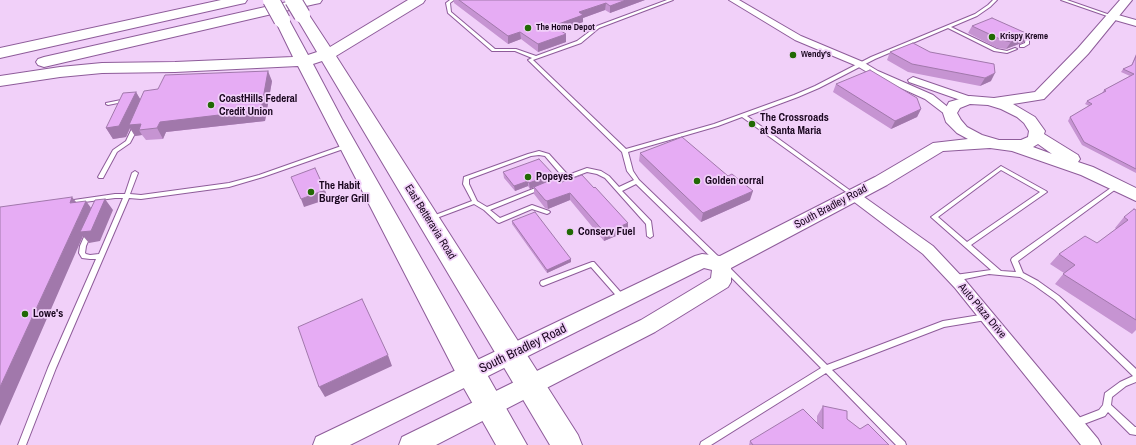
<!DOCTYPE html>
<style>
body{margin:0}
canvas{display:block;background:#f1d0f9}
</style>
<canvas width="1136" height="445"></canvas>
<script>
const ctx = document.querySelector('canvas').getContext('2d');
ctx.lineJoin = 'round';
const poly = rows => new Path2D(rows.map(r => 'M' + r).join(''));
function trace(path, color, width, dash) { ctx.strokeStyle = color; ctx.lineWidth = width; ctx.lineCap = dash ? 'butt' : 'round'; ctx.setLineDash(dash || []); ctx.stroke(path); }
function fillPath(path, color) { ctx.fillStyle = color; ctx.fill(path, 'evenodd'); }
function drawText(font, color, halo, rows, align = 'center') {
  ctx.font = font + ' "Archivo Narrow",sans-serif'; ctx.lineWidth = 3.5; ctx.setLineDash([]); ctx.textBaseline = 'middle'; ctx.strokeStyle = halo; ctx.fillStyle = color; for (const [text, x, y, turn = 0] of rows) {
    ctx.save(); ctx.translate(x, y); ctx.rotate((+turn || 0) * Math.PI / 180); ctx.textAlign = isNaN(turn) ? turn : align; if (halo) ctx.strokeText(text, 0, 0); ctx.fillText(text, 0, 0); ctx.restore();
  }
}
const lane = poly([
 [450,0,454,0,450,3,451,12,495,49,516,49,536,56,577,41,597,26,667,0,673,0,599,28,581,43,533,60,626,149,714,124,794,95,815,86,871,57,975,14,988,5,993,0,997,0,990,7,977,16,951,27,997,49,1007,51,1015,48,1017,49,1007,53,994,51,948,28,875,59,819,88,798,97,747,116,855,194,856,195,853,197,742,117,718,126,628,152,633,171,639,180,721,259,722,261,721,263,717,263,636,184,622,191,651,221,653,236,650,238,647,236,646,224,605,178,597,174,587,172,555,184,551,184,550,183,551,182,563,177,545,156,539,155,531,156,469,179,469,184,477,201,487,207,538,187,542,187,543,188,542,189,490,210,500,218,532,205,549,211,550,212,549,213,547,214,532,209,499,223,497,222,484,210,474,204,434,219,430,219,429,218,430,217,472,201,463,184,464,177,528,154,539,151,549,154,568,175,587,168,601,171,609,176,619,187,634,180,627,171,622,152,528,60,532,58,515,51,492,51,448,13,446,3,450,0],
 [1061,0,1067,0,1113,16,1110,17,1061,0],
 [1026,36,1029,37,1029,44,1024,47,1020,47,1020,45,1025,43,1026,36],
 [126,99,128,100,128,101,108,105,106,104,106,103,126,99],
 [136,124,139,126,130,143,117,152,103,178,99,178,98,177,113,150,126,141,133,126,136,124],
 [347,144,349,145,350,146,349,147,263,177,229,187,141,199,129,198,56,368,26,445,18,445,48,368,96,259,90,259,82,258,79,253,80,246,87,230,91,230,92,232,86,246,85,253,86,254,90,255,99,254,123,198,115,198,69,204,67,203,66,202,67,201,115,194,125,194,132,173,135,171,138,173,130,194,141,195,229,183,259,175,347,144],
 [1001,166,1046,191,1047,192,971,245,1001,271,1016,272,1011,260,1012,258,1115,185,1119,185,1120,186,1018,261,1023,273,1038,281,1059,296,1136,369,1136,382,1126,386,1112,397,1111,405,1135,427,1136,427,1136,435,1130,434,1108,412,1105,416,1076,427,1073,426,1072,423,1073,420,1099,410,1103,405,1105,393,1120,382,1133,376,1055,300,1034,285,1020,277,989,274,955,281,953,280,952,278,953,276,955,275,991,270,931,217,1001,166],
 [1001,170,1040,192,967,242,938,217,1001,170],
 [592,262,594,262,624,296,625,298,624,300,622,301,620,300,591,267,543,286,541,285,540,283,541,281,592,262],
 [723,265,727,265,827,365,943,321,986,314,988,315,989,317,988,319,986,320,944,327,832,370,905,442,906,445,896,445,826,373,711,445,700,445,701,442,821,368,723,269,722,267,723,265]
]);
const street = poly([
 [729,0,739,0,801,36,863,62,878,71,933,95,955,113,950,116,946,115,925,99,872,75,857,66,795,40,729,0],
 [1111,13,1136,20,1136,26,1108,18,1107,16,1108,14,1111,13],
 [913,77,974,98,975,100,974,102,966,102,909,82,908,80,913,77],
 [853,191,857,192,933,246,965,280,1098,439,1101,445,1081,445,955,288,923,254,849,198,847,195,849,192,853,191]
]);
const secondary = poly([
 [1120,0,1132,0,1088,54,1044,99,1013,104,1035,117,1045,131,1044,134,1078,155,1080,159,1078,162,1093,167,1136,188,1136,201,1081,175,1012,151,990,148,943,151,887,185,731,268,731,282,728,287,655,332,436,445,399,445,402,437,641,320,711,278,712,270,704,268,350,445,313,445,316,437,695,256,702,254,720,256,875,177,933,143,968,139,957,133,946,122,943,113,949,102,970,96,994,98,1035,92,1078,48,1120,0],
 [970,104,988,105,1001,109,1017,117,1024,123,1029,131,1028,137,1021,140,999,140,982,135,967,127,961,120,957,113,960,108,970,104],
 [1038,144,1052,154,1033,147,1038,144]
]);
const highway = poly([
 [221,0,247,0,245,3,240,4,0,58,0,48,221,0],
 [296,0,322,0,320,3,315,4,44,67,38,65,36,62,38,59,44,57,296,0],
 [408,0,425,0,423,3,336,56,578,435,582,445,550,445,322,61,313,64,342,119,527,445,496,445,461,383,298,66,175,72,102,73,60,77,0,86,0,76,60,67,102,63,175,62,293,57,275,20,277,17,282,16,287,17,289,20,308,55,317,52,295,15,297,12,302,11,307,12,330,47,408,0]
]);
trace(lane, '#8e5c9a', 2);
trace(street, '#8e5c9a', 2);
trace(secondary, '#8e5c9a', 2);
trace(highway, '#8e5c9a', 2);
fillPath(lane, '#fff');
fillPath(street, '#fff');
fillPath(secondary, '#fff');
fillPath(highway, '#fff');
const highwayBridge = poly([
 [271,0,282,20],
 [293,0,302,15]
]);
trace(highwayBridge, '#8e5c9a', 18, []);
trace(highwayBridge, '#fff', 16);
fillPath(poly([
 [454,0,645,0,610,13,605,10,583,18,583,22,561,31,566,42,538,52,521,39,508,44,454,3],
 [972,26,1028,34,1024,42,1006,49,997,48,968,33],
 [890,52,930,52,991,81,980,86,908,72,887,60],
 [1136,54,1136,173,1082,145,1068,121,1070,117,1089,106,1085,104,1087,101,1102,93,1104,90,1130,76,1121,72,1123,69,1131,66],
 [272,81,265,121,166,132,163,139,146,140,142,135,135,136,130,128,126,137,113,139,106,128,136,92,140,100],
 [836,84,921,109,917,117,891,129,833,92],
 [640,153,750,200,701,222,639,161],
 [503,172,553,174,553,179,562,182,628,231,604,241,570,200,548,209,545,208,534,194,534,187,530,189,528,186,515,191,504,178],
 [1136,210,1136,330,1132,334,1055,284,1064,273,1050,264,1059,254,1097,243,1116,229,1115,228,1124,217],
 [512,221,571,259,571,262,547,273,512,224],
 [823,406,847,419,860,429,889,445,749,445,750,441,817,424,817,416]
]), '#c694d2');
fillPath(poly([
 [626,0,645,0,610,13,610,6],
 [606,3,605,10,583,18,583,22,553,33,553,26,579,12],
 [520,32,521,39,508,44,508,36],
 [566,34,566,42,538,52,538,44],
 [1028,34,1024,42,1006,49,1011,42],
 [268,71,272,81,265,121,166,132,163,139,157,128,160,122],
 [995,73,991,81,980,86,985,78],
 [136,92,142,102,141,124,139,130,142,135,135,136,130,128,126,137,113,139,106,128],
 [921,109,917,117,891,129,895,121],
 [553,174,553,179,530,189,529,183],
 [528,181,528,186,515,191,514,186],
 [325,190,328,199,304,207,301,199],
 [753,191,750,200,701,222,703,213],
 [570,193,570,200,548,209,547,201],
 [72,197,81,208,70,203],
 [105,199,113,210,100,241,89,243,83,236,0,426,0,387,86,201,94,212],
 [628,223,628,231,604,241,605,233],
 [571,259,571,262,547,273,547,270],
 [388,355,392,366,325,397,319,387]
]), '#a178ab');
const building = poly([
 [459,0,626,0,610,6,606,3,579,12,583,15,553,26,566,34,538,44,520,32,508,36,459,0],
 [992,18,1028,34,1011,42,1002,40,972,26,992,18],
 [913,43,930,52,994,64,995,73,985,78,912,64,890,52,913,43],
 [1136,56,1136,169,1084,142,1070,117,1092,104,1087,101,1106,91,1104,90,1134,74,1123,69,1132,65,1136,56],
 [870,70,917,98,921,109,895,121,836,84,870,70],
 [268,71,261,110,160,122,157,128,139,130,141,124,129,125,144,91,158,89,165,75,268,71],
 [136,92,119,126,106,128,123,93,136,92],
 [682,137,728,176,732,174,753,191,703,213,640,153,682,137],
 [539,159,553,174,529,183,528,181,514,186,503,172,539,159],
 [315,168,325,190,301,199,291,177,315,168],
 [582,175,594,188,595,187,628,223,605,233,570,193,547,201,545,200,534,187,558,177,562,182,582,175],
 [72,197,70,203,86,201,0,387,0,207,72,197],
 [105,199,91,231,80,232,95,200,105,199],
 [1134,209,1136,210,1136,320,1063,274,1075,265,1059,254,1085,236,1097,243,1128,220,1124,217,1134,209],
 [535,212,571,259,547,270,512,221,535,212],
 [362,299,388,355,319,387,298,327,362,299],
 [823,406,847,411,847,419,860,429,868,424,889,445,753,445,750,441,803,409,823,429,823,406]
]);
fillPath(building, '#e6acf4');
trace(building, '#a178ab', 1);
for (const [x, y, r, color] of [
 [528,28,4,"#216904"],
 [992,37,4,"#216904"],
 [793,55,4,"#216904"],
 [211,105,4,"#216904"],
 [752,124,4,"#216904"],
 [528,177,4,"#216904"],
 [697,181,4,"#216904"],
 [311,192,4,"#216904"],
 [570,232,4,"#216904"],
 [25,314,4,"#216904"]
]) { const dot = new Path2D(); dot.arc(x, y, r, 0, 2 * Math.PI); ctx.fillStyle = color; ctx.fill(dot); trace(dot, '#f1d0f9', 1.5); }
drawText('bold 9px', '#1a071f', '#f1d0f9', [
 ["The Home Depot",536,28],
 ["Krispy Kreme",1000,37],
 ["Wendy's",801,55]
], 'left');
drawText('bold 11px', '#1a071f', '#f1d0f9', [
 ["CoastHills Federal",219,99],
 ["Credit Union",219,112],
 ["The Crossroads",760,118],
 ["at Santa Maria",760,131],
 ["Popeyes",536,177],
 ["Golden corral",705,181],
 ["The Habit",319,186],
 ["Burger Grill",319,199],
 ["Conserv Fuel",578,232],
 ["Lowe's",33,314]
], 'left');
drawText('11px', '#1a071f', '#f1d0f9', [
 ["South Bradley Road",831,207,-28],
 ["East Betteravia Road",430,222,58],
 ["Auto Plaza Drive",982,311,50]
]);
drawText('13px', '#1a071f', '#f1d0f9', [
 ["South Bradley Road",523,349,-26]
]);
</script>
